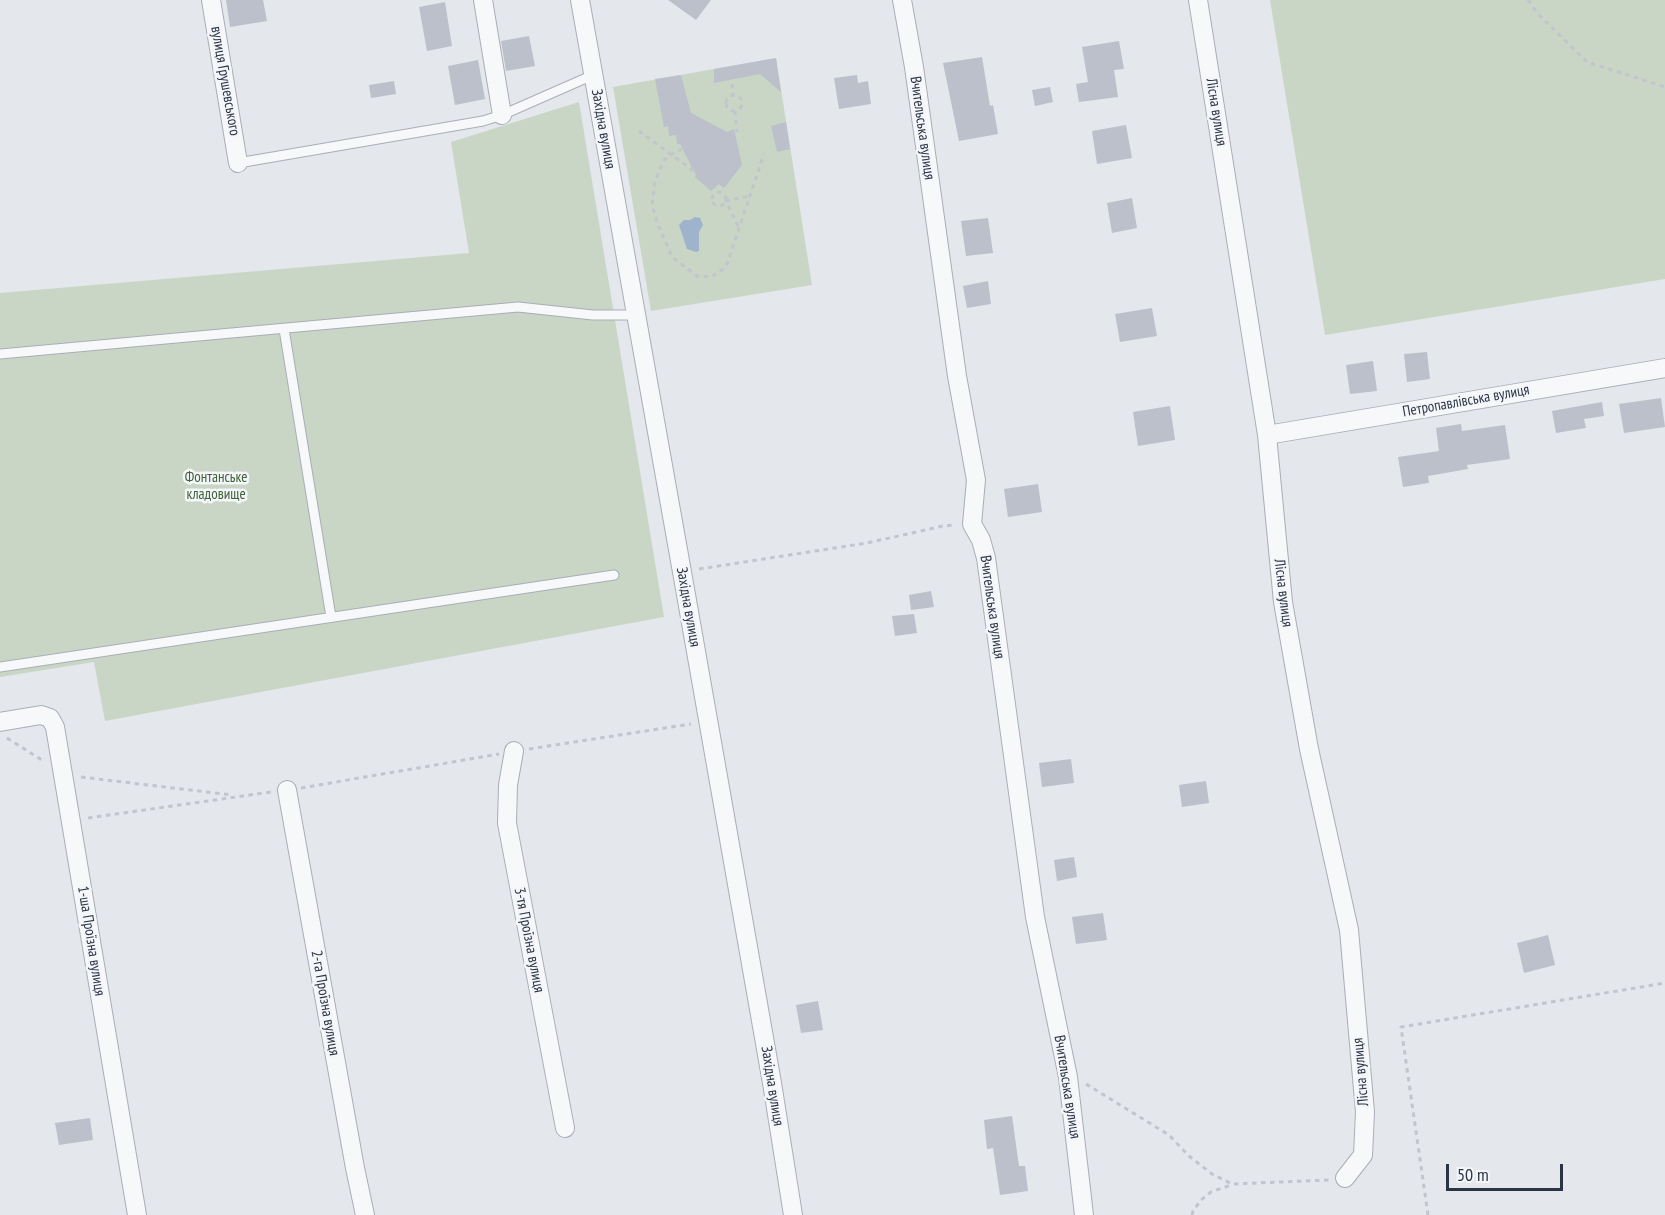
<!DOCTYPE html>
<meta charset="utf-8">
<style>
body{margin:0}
#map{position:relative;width:1665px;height:1215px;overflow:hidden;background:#e4e7ec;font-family:"PT Sans Narrow",sans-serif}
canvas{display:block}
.scale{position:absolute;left:1446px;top:1164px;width:117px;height:27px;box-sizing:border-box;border:3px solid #2b3445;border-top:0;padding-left:8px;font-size:18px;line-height:21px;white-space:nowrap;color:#2b3445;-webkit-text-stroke:4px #f4f6f9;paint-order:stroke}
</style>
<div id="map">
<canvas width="1665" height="1215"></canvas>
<div class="scale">50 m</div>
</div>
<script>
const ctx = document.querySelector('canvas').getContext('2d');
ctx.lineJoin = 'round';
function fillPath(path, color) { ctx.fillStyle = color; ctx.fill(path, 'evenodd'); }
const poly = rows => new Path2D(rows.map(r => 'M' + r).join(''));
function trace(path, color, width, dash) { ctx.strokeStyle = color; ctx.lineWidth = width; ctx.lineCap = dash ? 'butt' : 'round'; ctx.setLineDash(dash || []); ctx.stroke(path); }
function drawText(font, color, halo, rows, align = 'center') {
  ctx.font = font + ' "PT Sans Narrow",sans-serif'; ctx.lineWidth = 5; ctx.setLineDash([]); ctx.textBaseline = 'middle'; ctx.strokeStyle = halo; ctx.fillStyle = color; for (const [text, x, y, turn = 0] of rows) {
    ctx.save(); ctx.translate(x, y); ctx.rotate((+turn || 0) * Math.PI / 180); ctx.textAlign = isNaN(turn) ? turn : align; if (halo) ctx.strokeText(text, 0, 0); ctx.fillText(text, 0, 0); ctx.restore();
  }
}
fillPath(poly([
 [1270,0,1665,0,1665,279,1325,335],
 [776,58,812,285,651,311,613,87],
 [579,102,664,617,105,721,94,662,0,677,0,293,469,253,451,142]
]), '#c9d6c5');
fillPath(poly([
 [695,217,700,218,703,225,699,232,699,251,696,252,687,249,679,225,684,220,690,220]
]), '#9fb4cc');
fillPath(poly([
 [226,0,263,0,267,21,230,27],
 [668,0,711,0,696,20],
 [445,2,452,46,427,51,419,7],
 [529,36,535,66,506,71,501,41],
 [1119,41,1124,69,1114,70,1118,97,1079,102,1076,84,1088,82,1082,47],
 [982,57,990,106,993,105,998,134,959,141,943,63],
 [776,58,781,92,760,74,714,83,714,69],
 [478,60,485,99,455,105,448,66],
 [681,75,691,113,727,132,734,129,742,165,724,188,719,184,711,191,695,177,696,175,680,144,677,144,676,135,669,136,668,126,664,127,655,79],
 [857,75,858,83,868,81,871,104,839,109,834,78],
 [394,81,396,94,371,98,369,85],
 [1050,87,1053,102,1035,106,1032,90],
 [786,122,790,149,777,152,771,126],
 [1126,125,1132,158,1097,164,1092,131],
 [1132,198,1137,228,1112,233,1107,203],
 [988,218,993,253,966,256,961,221],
 [988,281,991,304,967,308,963,286],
 [1152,308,1157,336,1120,342,1115,314],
 [1427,352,1430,379,1407,382,1404,354],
 [1373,361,1377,391,1350,394,1346,365],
 [1661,398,1665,427,1624,433,1619,404],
 [1602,402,1604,416,1584,419,1586,428,1556,433,1552,411],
 [1170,406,1175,440,1138,446,1133,412],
 [1461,424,1462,431,1505,425,1510,459,1467,465,1468,469,1428,476,1429,483,1403,487,1398,457,1439,451,1436,428],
 [1038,484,1042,512,1008,517,1004,489],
 [931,591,934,607,911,610,909,595],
 [914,614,917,633,895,636,892,616],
 [1071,759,1074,783,1042,787,1039,763],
 [1206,781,1209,803,1182,807,1179,785],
 [1074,857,1077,877,1057,881,1054,860],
 [1103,913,1107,940,1076,944,1072,917],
 [1548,935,1555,965,1524,973,1517,943],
 [818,1001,823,1030,801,1033,796,1005],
 [1012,1116,1019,1166,1025,1166,1028,1191,1000,1195,993,1148,987,1149,984,1120],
 [90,1118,93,1140,59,1145,55,1123]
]), '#bbc0ca');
const lane = poly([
 [238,163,483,121,502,115,593,75],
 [284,329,331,617],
 [0,354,518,307,593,315,636,315],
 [0,667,614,575]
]);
const street = poly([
 [211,0,238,163],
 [483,0,502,115],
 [580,0,682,572,772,1083,793,1215],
 [902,0,914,67,957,376,976,480,972,524,981,540,986,558,1035,917,1068,1077,1084,1215],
 [1198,0,1267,435,1283,602,1309,749,1349,930,1365,1112,1363,1155,1345,1178],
 [1267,435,1665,368],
 [0,722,41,715,50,718,55,727,137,1215],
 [514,751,508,785,507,823,565,1128],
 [287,790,355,1168,365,1215]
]);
trace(lane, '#a9aeb7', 11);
trace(street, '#a9aeb7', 20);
trace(poly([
 [1528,0,1537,13,1587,62,1665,87],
 [732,84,733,95],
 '726 103a8 8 0 1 1 16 0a8 8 0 1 1-16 0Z',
 [735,111,737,132],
 [639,131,695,172],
 [682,149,672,154,664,160,655,181,652,205,657,222,672,257,697,276,711,277,726,267,764,154],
 '712 199a7 7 0 1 1 14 0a7 7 0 1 1-14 0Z',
 [738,226,726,201,749,196],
 [699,569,867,543,943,526,955,525],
 [7,738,45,762],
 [529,749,691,724],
 [81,777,232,795],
 [301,788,499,754],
 [88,818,271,792],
 [1086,1084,1169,1135,1189,1156,1212,1174,1232,1184,1329,1180],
 [1192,1215,1193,1211,1201,1200,1211,1192,1231,1185],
 [1428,1215,1401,1027,1665,983]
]), '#c2c5cb', 3, [4.5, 4.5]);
trace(lane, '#f7f8fa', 9);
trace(street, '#f7f8fa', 18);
drawText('15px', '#2b3445', '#f4f6f9', [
 ["вулиця Грушевського",225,81,80],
 ["Лісна вулиця",1216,112,81],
 ["Вчительська вулиця",922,128,82],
 ["Західна вулиця",603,129,80],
 ["Петропавлівська вулиця",1466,401,-10],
 ["Лісна вулиця",1283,593,83],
 ["Західна вулиця",688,607,80],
 ["Вчительська вулиця",992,607,82],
 ["3-тя Проїзна вулиця",529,940,79],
 ["1-ша Проїзна вулиця",91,941,81],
 ["2-га Проїзна вулиця",325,1003,80],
 ["Лісна вулиця",1361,1072,-95],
 ["Західна вулиця",772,1086,81],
 ["Вчительська вулиця",1067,1087,81]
]);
drawText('15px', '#3f6138', '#f4f6f9', [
 ["Фонтанське",216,478],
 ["кладовище",216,495]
]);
</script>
